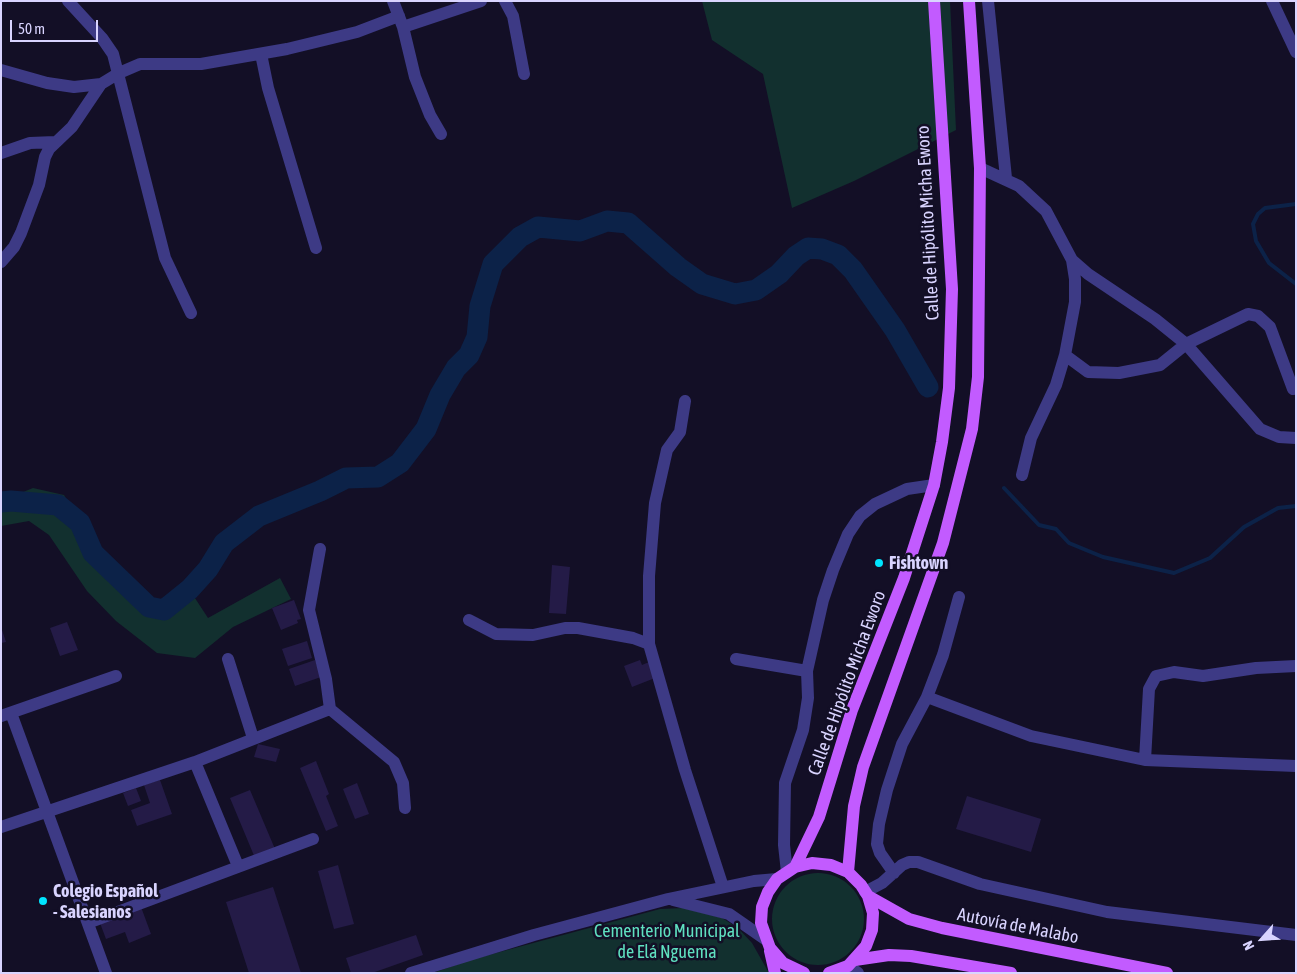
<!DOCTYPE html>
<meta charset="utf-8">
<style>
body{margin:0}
#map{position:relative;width:1297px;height:974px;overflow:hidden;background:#130f26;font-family:"Asap Condensed",sans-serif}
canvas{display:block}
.frame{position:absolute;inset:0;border:2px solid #d9d4ff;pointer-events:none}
.north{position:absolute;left:1237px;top:914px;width:50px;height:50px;-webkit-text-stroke:4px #130f26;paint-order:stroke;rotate:244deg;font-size:14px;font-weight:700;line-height:20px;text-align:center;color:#d9d4ff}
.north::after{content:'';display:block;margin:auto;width:18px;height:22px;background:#d9d4ff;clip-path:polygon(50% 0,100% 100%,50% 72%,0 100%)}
.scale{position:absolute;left:10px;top:20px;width:88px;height:22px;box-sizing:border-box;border:2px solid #d9d4ff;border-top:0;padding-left:6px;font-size:15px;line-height:18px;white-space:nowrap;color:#d9d4ff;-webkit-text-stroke:4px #130f26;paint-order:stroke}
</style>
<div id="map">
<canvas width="1297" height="974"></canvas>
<div class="frame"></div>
<div class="north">N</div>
<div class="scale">50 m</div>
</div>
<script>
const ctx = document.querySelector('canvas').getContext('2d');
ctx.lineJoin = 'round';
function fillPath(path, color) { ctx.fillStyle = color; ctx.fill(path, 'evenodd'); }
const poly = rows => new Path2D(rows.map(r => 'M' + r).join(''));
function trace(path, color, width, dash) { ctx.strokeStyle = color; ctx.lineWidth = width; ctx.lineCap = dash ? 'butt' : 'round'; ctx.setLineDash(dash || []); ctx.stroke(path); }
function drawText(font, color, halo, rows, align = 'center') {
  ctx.font = font + ' "Asap Condensed",sans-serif'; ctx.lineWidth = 5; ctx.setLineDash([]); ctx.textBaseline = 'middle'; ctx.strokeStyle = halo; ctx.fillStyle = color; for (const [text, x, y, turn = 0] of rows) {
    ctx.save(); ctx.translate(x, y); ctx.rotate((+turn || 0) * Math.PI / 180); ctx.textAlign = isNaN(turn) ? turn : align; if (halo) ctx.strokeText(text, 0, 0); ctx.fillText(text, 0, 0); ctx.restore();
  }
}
fillPath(poly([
 [702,1,950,1,956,130,854,181,792,208,763,74,712,40],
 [33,488,64,495,86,532,115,566,139,608,157,608,189,589,208,618,280,578,291,599,233,627,195,658,157,653,116,621,87,591,49,535,29,521,1,526,1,501],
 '772 919a46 46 0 1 1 92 0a46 46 0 1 1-92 0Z',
 [683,908,722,918,738,928,752,943,769,973,433,973,470,960,660,909]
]), '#12302f');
trace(poly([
 [1296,204,1265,208,1258,214,1253,224,1256,241,1269,263,1296,284],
 [1004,488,1039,525,1056,529,1069,543,1103,557,1174,573,1210,558,1244,527,1278,508,1296,506]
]), '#0c2248', 4);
trace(poly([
 [1,502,11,501,58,505,80,523,93,553,149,607,164,610,190,589,208,569,224,543,259,516,320,491,346,478,378,477,400,463,426,429,440,395,456,368,469,355,477,337,480,306,493,264,520,237,538,227,580,231,607,221,628,223,678,267,702,284,735,294,756,290,779,274,796,256,808,248,822,249,838,255,853,270,895,330,928,387]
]), '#0c2248', 21);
fillPath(poly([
 [552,565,570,567,566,614,549,613],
 [294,600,301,619,297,620,298,623,281,630,272,608],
 [67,622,78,650,60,656,50,628],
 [1,627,6,642,1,643],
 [307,641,312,658,288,666,282,649],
 [315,660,321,677,295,686,289,669],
 [640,660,642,665,649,662,655,678,632,687,624,666],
 [258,744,280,749,276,762,254,757],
 [316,761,329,794,326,796,338,826,326,831,300,768],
 [160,780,172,814,137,826,131,810,150,803,144,785],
 [357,783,369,814,355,819,343,789],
 [136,788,141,801,128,806,123,793],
 [250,790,275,849,255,858,230,798],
 [967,796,1041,819,1031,852,956,829],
 [338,865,354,924,334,929,318,871],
 [273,887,301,973,249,973,226,902],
 [141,907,151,934,129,943,125,932,106,939,100,923],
 [416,935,423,955,372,973,351,973,346,958]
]), '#241b47');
trace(poly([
 [68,1,102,38,113,54,165,258,191,313],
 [393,1,403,27,415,77,430,115,441,134],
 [505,1,513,16,524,74],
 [988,1,1006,178],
 [1272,1,1296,52],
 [403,27,481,1],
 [261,54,268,88,316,248],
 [1,70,47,83,74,87,101,84],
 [1,153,30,143,55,142],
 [980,168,1019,186,1046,211,1072,260,1075,279,1075,302,1065,355,1056,385,1031,438,1022,475],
 [1072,260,1088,274,1155,319,1186,344,1260,429,1279,437,1296,438],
 [1,262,14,247,21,233,39,185,45,157,49,149,72,127,101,84,119,73,140,64,201,64,287,49,357,32,399,16],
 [1065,355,1088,372,1119,373,1160,365,1186,344,1248,314,1258,316,1270,327,1293,389],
 [685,401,680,432,667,450,655,503,649,576,649,644,685,770,723,887],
 [320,549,309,610,326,679,330,709,394,762,403,783,405,808],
 [469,620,496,634,533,635,565,628,578,628,633,638,649,644],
 [228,659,253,738],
 [736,659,807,671],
 [927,697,943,655,959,597],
 [11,713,106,973],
 [1,716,116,676],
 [1145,760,1149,689,1156,676,1174,672,1203,676,1256,668,1296,666],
 [195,762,238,866],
 [1,827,195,762,330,709],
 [787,872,784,845,785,783,803,730,808,698,807,671,823,600,833,570,848,534,860,516,875,504,907,489,934,485],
 [894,873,880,853,877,844,879,824,887,790,902,744,927,697,1031,736,1145,760,1296,766],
 [865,892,882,883,902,865,909,862,918,862,980,884,1107,912,1296,935],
 [673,900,729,914,765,939],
 [88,923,313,839],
 [848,966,858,973],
 [411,973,534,935,668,899,754,881,777,879]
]), '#3d3a85', 12);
trace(poly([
 [795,867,819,817,852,710,904,578,934,485,942,442,949,388,952,289,934,1],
 [848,872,854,806,863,767,943,543,972,429,978,377,980,168,969,1],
 [868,896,909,919,942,928,1167,973],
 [770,951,775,973],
 [855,960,889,955,911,956,1011,973],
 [804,973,783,963,770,948,761,923,762,907,768,892,777,879,795,867,812,863,831,865,848,872,861,885,868,896,873,913,872,930,866,946,848,966,829,973]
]), '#c25bff', 12);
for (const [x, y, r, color] of [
 [879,563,5,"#00e5ff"],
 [43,901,5,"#00e5ff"]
]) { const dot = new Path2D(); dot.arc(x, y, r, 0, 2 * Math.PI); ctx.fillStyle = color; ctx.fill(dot); trace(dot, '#130f26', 2); }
drawText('18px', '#d9d4ff', '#130f26', [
 ["Calle de Hipólito Micha Eworo",928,223,-93],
 ["Calle de Hipólito Micha Eworo",847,683,-70],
 ["Autovía de Malabo",1018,926,11]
]);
drawText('bold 18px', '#d9d4ff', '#130f26', [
 ["Fishtown",889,563],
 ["Colegio Español",53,891],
 ["- Salesianos",53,912]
], 'left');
drawText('18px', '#5fe0c0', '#130f26', [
 ["Cementerio Municipal",667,931],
 ["de Elá Nguema",667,952]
]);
</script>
